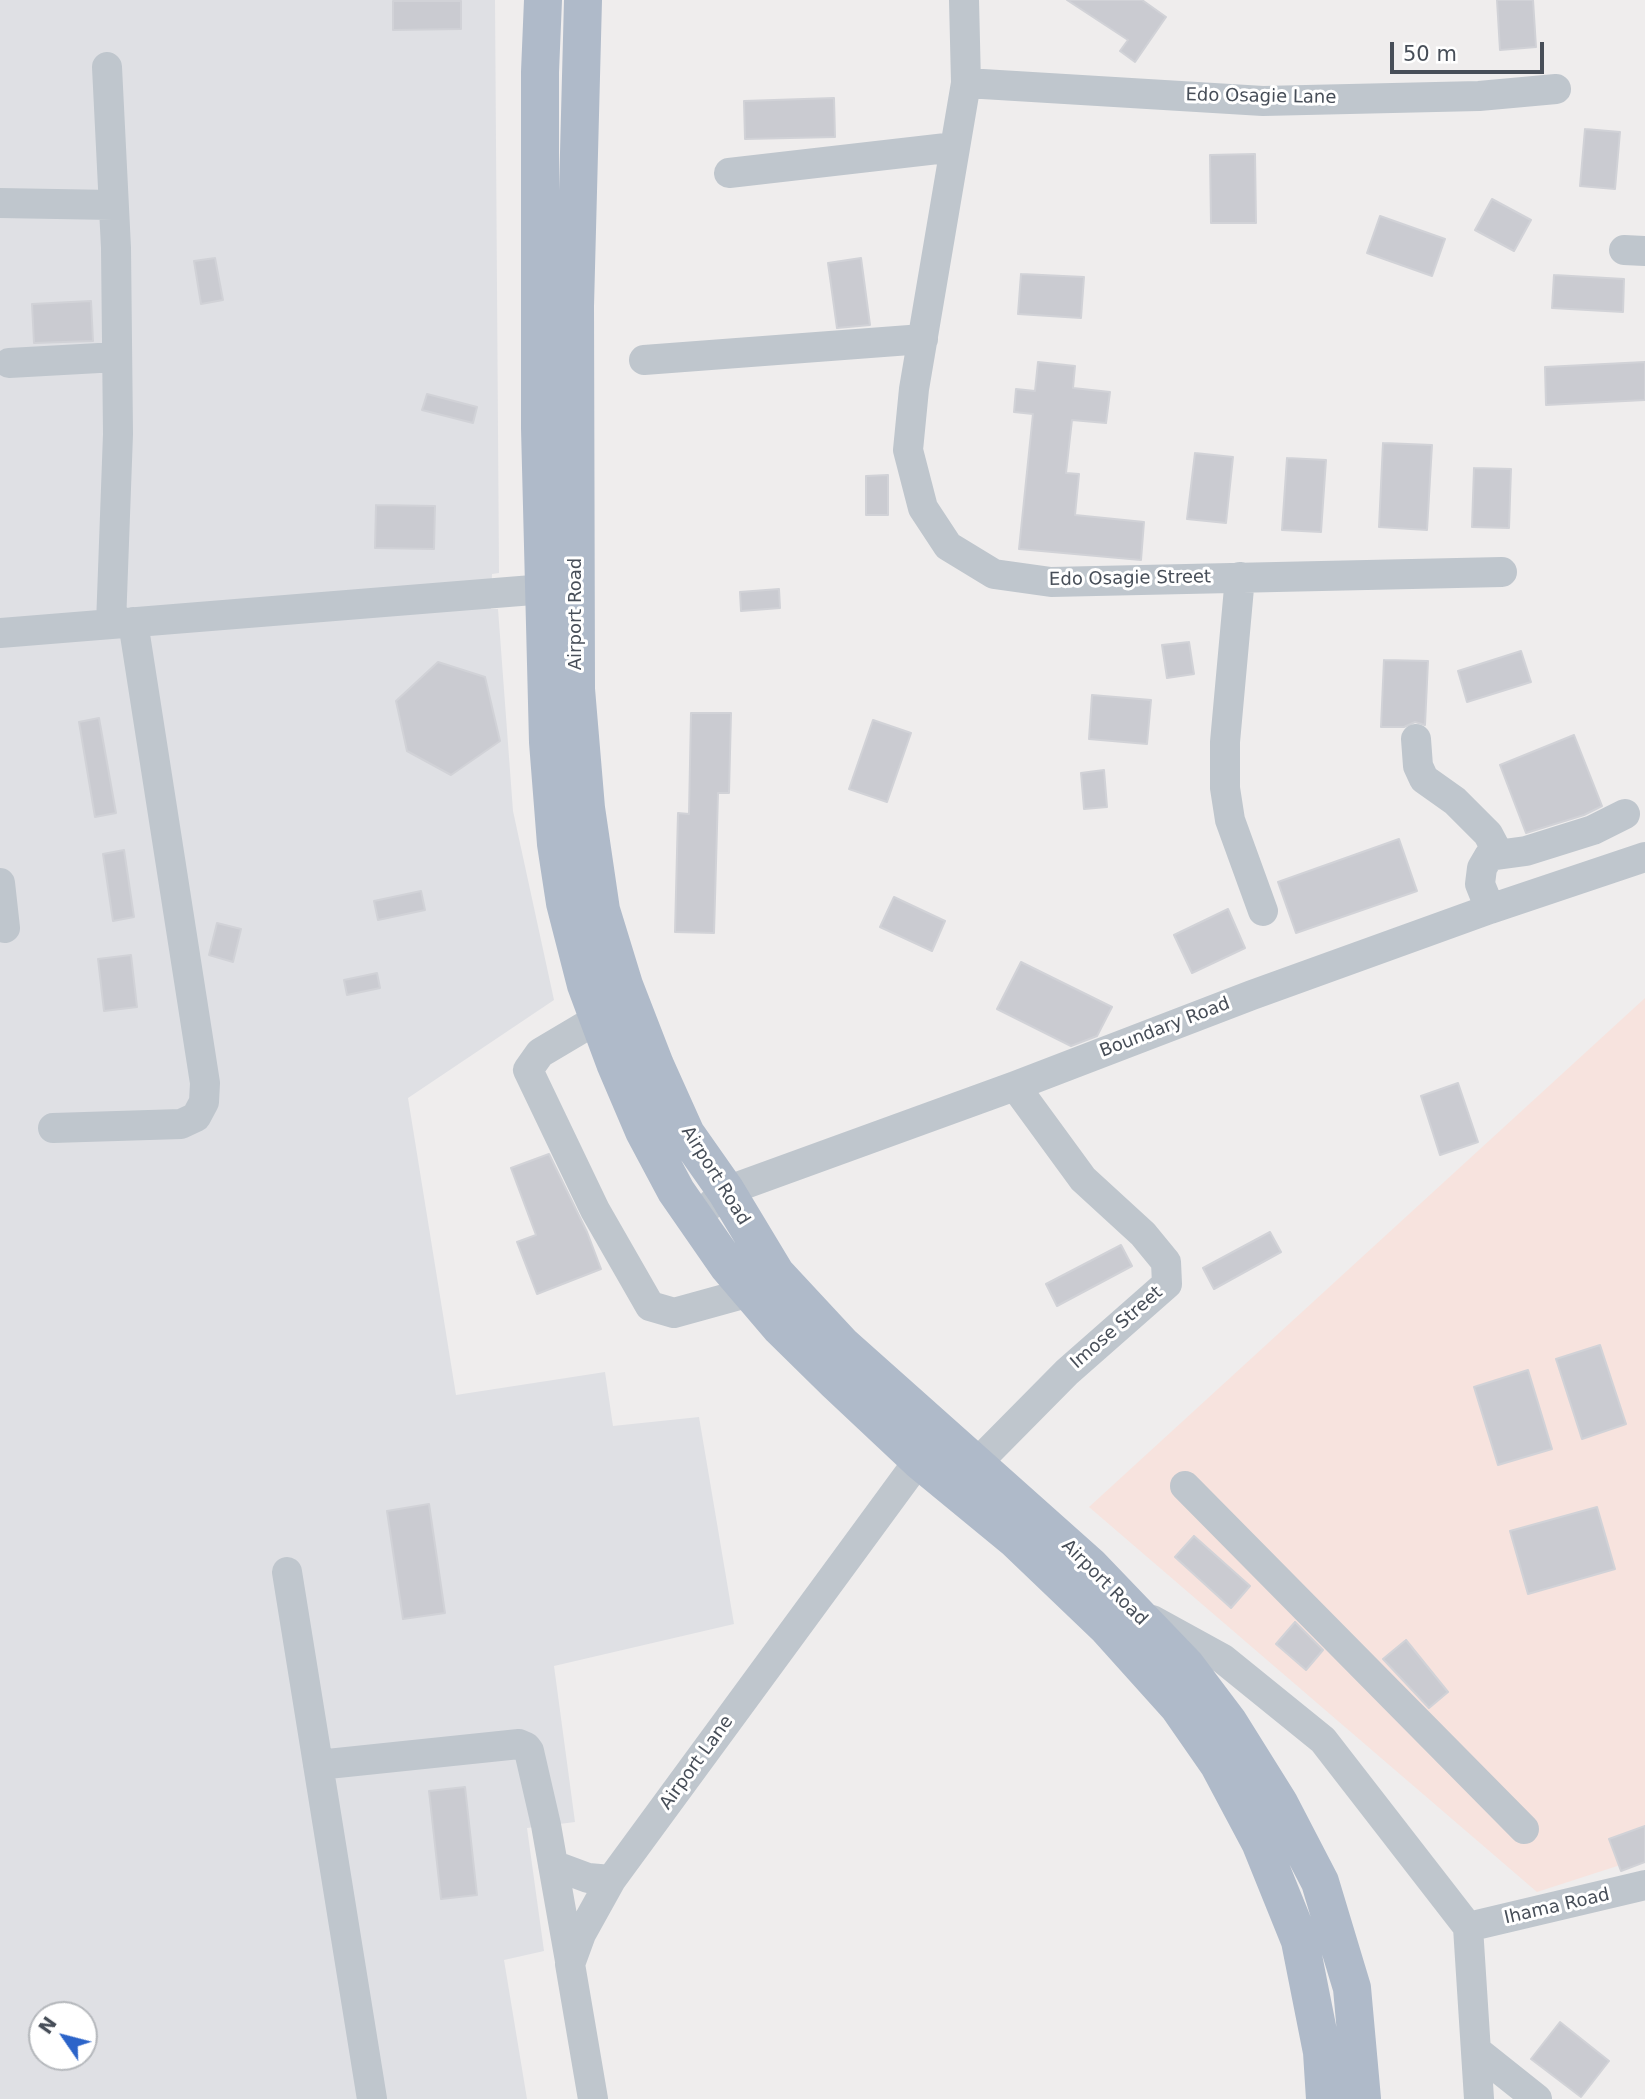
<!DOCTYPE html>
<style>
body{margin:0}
#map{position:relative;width:1645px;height:2099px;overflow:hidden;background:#efeded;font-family:"DejaVu Sans",sans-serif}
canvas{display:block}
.north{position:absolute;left:28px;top:2001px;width:70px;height:70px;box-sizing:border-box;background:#fff;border:2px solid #b5b8bc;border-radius:50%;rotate:305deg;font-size:19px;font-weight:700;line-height:28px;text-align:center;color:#474e58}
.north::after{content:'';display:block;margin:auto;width:24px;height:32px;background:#2c64c9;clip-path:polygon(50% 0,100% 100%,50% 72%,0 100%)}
.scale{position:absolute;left:1390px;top:42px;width:154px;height:32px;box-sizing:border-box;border:4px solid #474e58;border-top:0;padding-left:9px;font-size:21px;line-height:24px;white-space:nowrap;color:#474e58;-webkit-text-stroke:5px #fff;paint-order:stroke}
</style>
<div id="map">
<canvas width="1645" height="2099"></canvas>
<div class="north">N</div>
<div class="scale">50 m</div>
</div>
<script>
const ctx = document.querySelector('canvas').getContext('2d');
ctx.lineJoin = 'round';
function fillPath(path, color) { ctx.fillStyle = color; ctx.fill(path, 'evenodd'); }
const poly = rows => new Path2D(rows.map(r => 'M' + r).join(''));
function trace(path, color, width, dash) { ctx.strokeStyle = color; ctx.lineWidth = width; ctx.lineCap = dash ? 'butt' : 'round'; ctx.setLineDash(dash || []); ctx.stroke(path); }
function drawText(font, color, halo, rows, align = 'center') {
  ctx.font = font + ' "DejaVu Sans",sans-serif'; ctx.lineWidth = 6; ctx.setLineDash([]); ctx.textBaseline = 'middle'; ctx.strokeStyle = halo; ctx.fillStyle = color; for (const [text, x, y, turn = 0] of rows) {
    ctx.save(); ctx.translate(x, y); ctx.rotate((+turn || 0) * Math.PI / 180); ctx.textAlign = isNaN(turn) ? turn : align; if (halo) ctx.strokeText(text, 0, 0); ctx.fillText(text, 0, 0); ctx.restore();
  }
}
fillPath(poly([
 [1645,998,1645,1857,1537,1892,1089,1507]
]), '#f7e3de');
fillPath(poly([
 [0,0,495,0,499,573,492,574,491,609,498,609,513,811,554,1000,408,1098,456,1395,605,1372,613,1426,699,1417,734,1624,554,1666,575,1822,527,1828,544,1951,504,1960,527,2099,0,2099],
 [42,2015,84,2015,84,2057,42,2057]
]), '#dfe0e4');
const building = poly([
 [1067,0,1142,0,1166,17,1135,62,1120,51,1128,40,1067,0],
 [1497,0,1533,0,1536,47,1500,50,1497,0],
 [393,1,461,1,461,29,393,30,393,1],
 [834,98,835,137,745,139,744,101,834,98],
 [1585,129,1620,132,1615,189,1580,186,1585,129],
 [1255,154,1256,223,1211,223,1210,155,1255,154],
 [1492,199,1531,220,1514,251,1475,230,1492,199],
 [1380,216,1445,239,1432,276,1367,253,1380,216],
 [215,258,223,300,201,304,194,261,215,258],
 [861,258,870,325,837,328,828,263,861,258],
 [1021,274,1084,277,1081,318,1018,314,1021,274],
 [1554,275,1624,279,1623,312,1552,308,1554,275],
 [91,301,93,341,34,343,32,304,91,301],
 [1038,362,1075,366,1073,388,1110,392,1106,423,1072,420,1066,473,1079,474,1075,515,1144,522,1141,560,1019,549,1033,414,1014,412,1016,389,1035,391,1038,362],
 [1645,362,1645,400,1546,405,1545,367,1645,362],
 [427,394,477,407,473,423,422,410,427,394],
 [1383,443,1432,445,1427,530,1379,527,1383,443],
 [1195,453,1233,457,1226,523,1187,519,1195,453],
 [1287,458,1326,460,1321,532,1282,530,1287,458],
 [1474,468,1511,469,1509,528,1472,527,1474,468],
 [888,475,888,515,866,515,866,476,888,475],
 [376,505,435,506,434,549,375,548,376,505],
 [779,589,780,608,741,611,740,592,779,589],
 [1189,642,1194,674,1167,678,1162,645,1189,642],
 [1521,651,1531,682,1467,702,1458,671,1521,651],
 [1384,660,1428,661,1425,725,1415,722,1404,727,1381,727,1384,660],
 [438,662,485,677,500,741,451,775,407,751,396,701,438,662],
 [1092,695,1151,700,1147,744,1089,739,1092,695],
 [691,713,731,713,729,793,718,793,714,933,675,932,678,813,689,814,691,713],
 [99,718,116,813,95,817,79,722,99,718],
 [873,720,911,733,887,802,849,789,873,720],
 [1574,735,1602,806,1584,815,1526,833,1500,765,1574,735],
 [1104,770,1107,807,1084,809,1081,773,1104,770],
 [1399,839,1417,891,1296,933,1278,882,1399,839],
 [124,850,134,917,113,921,103,854,124,850],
 [421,891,425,910,378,920,374,901,421,891],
 [894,897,945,921,932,951,880,927,894,897],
 [1228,909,1245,948,1192,973,1174,935,1228,909],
 [217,923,241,929,233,962,209,955,217,923],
 [131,955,137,1007,104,1011,98,959,131,955],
 [1021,962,1112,1007,1097,1036,1071,1046,997,1009,1021,962],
 [377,973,380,988,347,995,344,980,377,973],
 [1458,1083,1478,1142,1440,1155,1421,1096,1458,1083],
 [549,1154,587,1232,601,1269,537,1294,517,1242,536,1235,511,1168,549,1154],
 [1270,1232,1281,1252,1214,1289,1203,1268,1270,1232],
 [1121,1245,1132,1266,1057,1306,1046,1284,1121,1245],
 [1600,1345,1626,1424,1582,1439,1556,1359,1600,1345],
 [1528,1370,1552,1449,1498,1465,1474,1387,1528,1370],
 [429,1504,445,1613,403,1619,387,1511,429,1504],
 [1597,1507,1615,1569,1528,1594,1510,1531,1597,1507],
 [1194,1536,1250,1586,1231,1608,1175,1557,1194,1536],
 [1295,1622,1323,1650,1306,1670,1276,1644,1295,1622],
 [1406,1640,1448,1692,1429,1708,1383,1659,1406,1640],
 [465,1787,477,1895,441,1899,429,1791,465,1787],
 [1645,1826,1645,1862,1621,1871,1609,1839,1645,1826],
 [1560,2022,1609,2061,1581,2097,1531,2059,1560,2022]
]);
fillPath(building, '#cacbd1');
trace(building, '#d1d2d7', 2);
trace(poly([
 [964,0,966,83,914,389,908,450,923,508,948,546,994,574,1051,582,1502,572],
 [107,67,116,248,118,434,111,624],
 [966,83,1263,101,1479,96,1556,89],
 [729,173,955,147],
 [0,203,113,205],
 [1624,250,1645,251],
 [644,360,923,339],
 [9,363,117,357],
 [1240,577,1225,742,1225,788,1230,820,1263,911],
 [0,633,545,589],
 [1416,739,1418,766,1424,779,1455,801,1488,834,1498,853],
 [0,883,5,928],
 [1490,909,1480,884,1482,868,1489,856,1526,851,1593,830,1625,814],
 [599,1018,540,1053,528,1070,595,1210,650,1306,674,1313,750,1292],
 [53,1128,181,1124,196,1117,204,1102,205,1083,133,622],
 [712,1204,726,1191,1015,1086,1252,995,1490,909,1645,857],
 [977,1463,1067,1372,1167,1284,1166,1262,1143,1234,1083,1179,1015,1086],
 [1185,1486,1524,1829],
 [287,1572,372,2099],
 [1152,1620,1223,1659,1323,1740,1468,1927,1479,2099],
 [318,1765,519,1744,526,1747,529,1751,546,1825,570,1961],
 [553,1865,588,1878,611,1880],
 [1468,1927,1645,1885],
 [1478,2052,1537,2099],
 [593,2099,570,1964,581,1934,611,1880,919,1460]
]), '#bfc6cd', 30);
trace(poly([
 [543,0,540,72,540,428,548,742,556,844,565,903,586,985,615,1063,644,1131,676,1191,728,1266,780,1327,836,1382,919,1460,1015,1539,1107,1627,1178,1706,1219,1765,1260,1842,1300,1941,1322,2052,1325,2099],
 [583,0,575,306,576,689,586,808,601,910,624,985,655,1065,686,1134,726,1191,776,1274,842,1345,1090,1566,1186,1666,1229,1723,1279,1803,1320,1882,1352,1988,1362,2099]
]), '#afbac9', 38);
drawText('18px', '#474e58', '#fff', [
 ["Edo Osagie Lane",1261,97,1],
 ["Edo Osagie Street",1130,579,-1],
 ["Airport Road",576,614,-90],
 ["Boundary Road",1165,1028,-21],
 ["Airport Road",715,1176,58],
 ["Imose Street",1117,1328,-41],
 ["Airport Road",1104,1583,45],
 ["Airport Lane",697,1763,-54],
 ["Ihama Road",1557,1907,-13]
]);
</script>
